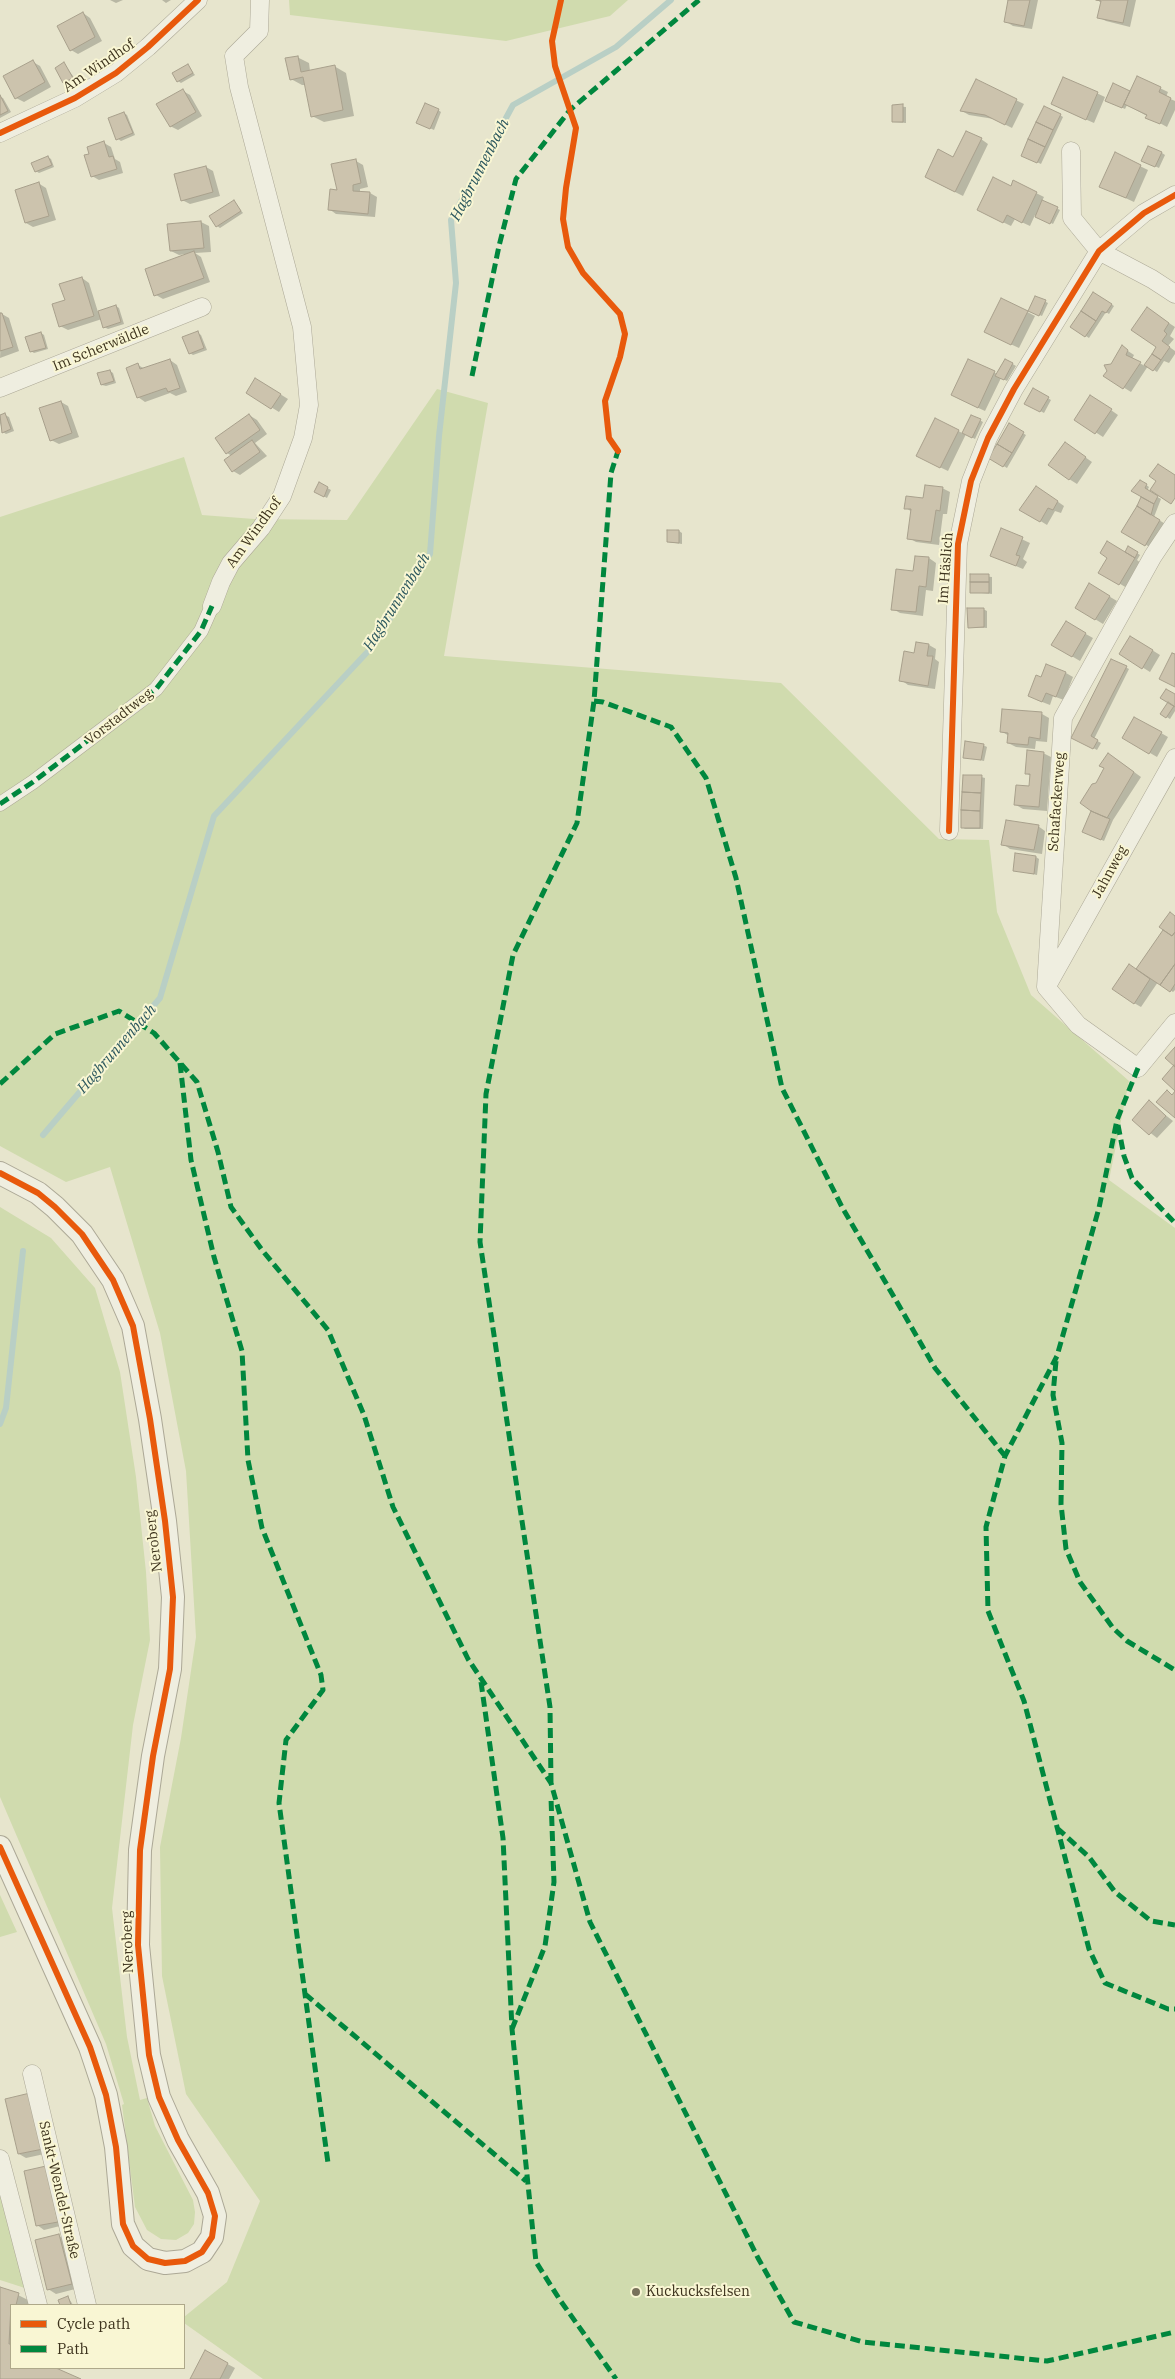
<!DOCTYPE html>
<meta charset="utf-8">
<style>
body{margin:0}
#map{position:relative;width:1175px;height:2379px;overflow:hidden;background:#e7e5cd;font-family:"IBM Plex Serif",serif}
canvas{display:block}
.legend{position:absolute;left:10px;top:2304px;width:175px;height:65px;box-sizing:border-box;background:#f9f6d3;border:1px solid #aea88a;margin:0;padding:6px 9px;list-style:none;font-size:15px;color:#3d331d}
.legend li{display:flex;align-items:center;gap:10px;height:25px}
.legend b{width:25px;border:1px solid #aea88a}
</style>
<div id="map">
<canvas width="1175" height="2379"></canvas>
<ul class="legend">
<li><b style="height:6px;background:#e8590c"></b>Cycle path</li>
<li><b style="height:6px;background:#00873e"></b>Path</li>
</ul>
</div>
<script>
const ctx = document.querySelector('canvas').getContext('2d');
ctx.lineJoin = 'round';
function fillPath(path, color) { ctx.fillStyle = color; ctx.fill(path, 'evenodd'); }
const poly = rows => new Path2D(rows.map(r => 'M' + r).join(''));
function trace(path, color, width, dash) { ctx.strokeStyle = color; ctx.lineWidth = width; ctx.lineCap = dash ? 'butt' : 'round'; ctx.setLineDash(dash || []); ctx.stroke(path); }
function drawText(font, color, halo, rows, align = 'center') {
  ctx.font = font + ' "IBM Plex Serif",serif'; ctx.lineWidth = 4; ctx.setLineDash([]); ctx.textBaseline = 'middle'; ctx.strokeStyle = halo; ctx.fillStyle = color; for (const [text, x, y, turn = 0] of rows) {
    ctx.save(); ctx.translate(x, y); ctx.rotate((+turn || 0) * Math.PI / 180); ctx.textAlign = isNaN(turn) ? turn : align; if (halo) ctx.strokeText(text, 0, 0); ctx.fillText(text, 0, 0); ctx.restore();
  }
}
fillPath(poly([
 [289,0,628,0,610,16,506,41,290,15],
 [437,389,488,403,444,656,781,683,939,839,989,840,997,912,1031,995,1129,1081,1109,1180,1175,1228,1175,2379,263,2379,184,2323,184,2317,227,2282,260,2201,186,2094,162,1976,160,1847,181,1738,196,1637,186,1471,160,1333,110,1167,66,1182,0,1146,0,517,184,457,202,515,254,519,347,520],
 [0,1207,51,1238,95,1288,120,1372,136,1477,146,1572,150,1640,133,1725,112,1908,127,2037,140,2100,147,2098,155,2126,193,2200,195,2212,194,2224,188,2233,176,2240,161,2239,147,2230,135,2207,122,2105,124,2104,106,2044,0,1797],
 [0,1895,17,1932,0,1937],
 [0,2173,28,2289,0,2280]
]), '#d0dbae');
fillPath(poly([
 [110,0,123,0,116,3],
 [162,0,171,0,166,3],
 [1010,0,1038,0,1032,29,1013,26,1005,21],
 [1097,0,1136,0,1130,27,1106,21,1098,17,1102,3],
 [83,13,90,18,102,41,78,54,71,50],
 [297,57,309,63,310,71,334,66,346,73,354,116,324,122,312,116,306,85,302,85,291,79],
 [33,62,40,66,51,87,24,102,16,98],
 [64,64,76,80,68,84,56,68],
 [188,66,195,75,181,83,178,81],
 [1137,77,1168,92,1166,97,1175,101,1175,110,1167,127,1127,105,1125,109,1110,102,1114,85,1130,93],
 [1064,78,1105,97,1094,123,1060,108],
 [976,81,1024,104,1012,128,994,119,969,115,962,111],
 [183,91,190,95,202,116,178,130,170,126],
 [0,97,3,98,11,112,0,118],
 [893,106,906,107,906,123,893,122],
 [438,110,441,112,434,130,421,124],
 [124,113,127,115,135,135,121,141,118,139],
 [1060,115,1063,117,1041,164,1022,155],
 [981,139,988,144,963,196,933,181,954,158],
 [104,143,111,147,115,159,120,162,123,173,99,180,92,176,90,155],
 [1162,153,1165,155,1159,168,1146,162],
 [1115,154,1148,170,1134,202,1108,190],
 [48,157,51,159,54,167,39,173,36,171],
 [356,161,363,165,368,187,360,189,360,193,370,193,377,197,375,217,336,214,329,209],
 [206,167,213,171,220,196,190,204,182,200],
 [1014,182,1044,197,1042,201,1060,210,1053,224,1035,215,1030,226,1015,219,1011,226,986,214,1011,188],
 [38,183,46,188,56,220,33,227,26,223],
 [234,202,243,213,220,228,217,226],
 [201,222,209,226,211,252,195,253,201,257,210,282,163,299,156,295,186,254,179,255,171,251,169,225],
 [82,278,89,283,98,312,116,306,119,308,124,324,108,329,104,327,102,319,68,330,60,326,66,301],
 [1094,293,1114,306,1109,314,1106,312,1089,338,1072,327],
 [1036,297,1048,303,1042,316,1030,311],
 [1002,299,1035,316,1019,348,993,336],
 [1154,313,1175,327,1170,336,1174,339,1168,346,1175,351,1175,354,1169,363,1164,361,1157,372,1148,366,1131,392,1105,376,1122,347,1134,355,1132,359,1145,366,1158,347],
 [2,314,9,318,19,351,0,358],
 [41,333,44,335,48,349,34,353,31,351],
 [198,333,201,335,207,350,193,355,190,353],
 [170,360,177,365,187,392,176,396,170,393,145,402,138,397,138,365,145,369],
 [1006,360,1016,366,1007,381,1001,378,985,411,959,399,994,372,998,375],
 [110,371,113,373,116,383,106,386,102,385,99,374],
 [256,379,288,399,279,412,248,393],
 [1034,390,1051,400,1044,413,1026,403],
 [1098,401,1118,415,1103,437,1075,419],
 [61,402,68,406,79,437,59,444,51,440],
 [5,415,9,417,14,431,6,434,3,432,0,423,0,416],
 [249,415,257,420,267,434,255,443,267,456,240,475,233,471,232,456,227,453],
 [972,416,983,422,975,439,966,434,948,471,925,460,936,419,964,434],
 [1009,425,1026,435,1007,468,990,458],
 [1072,448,1092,462,1077,484,1069,479],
 [1141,481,1149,487,1147,491,1161,499,1154,517,1167,525,1153,549,1123,531,1143,497],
 [320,484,331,490,327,498,316,492],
 [942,488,950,492,947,514,943,514,939,545,916,542,909,538,912,512,906,508],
 [1044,492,1064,506,1061,513,1055,511,1047,525,1021,509],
 [1002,530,1030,543,1023,559,1027,562,1023,569,999,559],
 [679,531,682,533,682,544,668,542],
 [1132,550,1140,555,1137,560,1141,563,1127,588,1100,572],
 [929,558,936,563,933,591,926,590,923,616,900,613,893,609,914,573],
 [971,575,992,577,992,594,971,592],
 [1090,585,1117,601,1103,624,1077,608],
 [983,609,987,611,987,628,969,627],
 [1066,623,1093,638,1080,661,1053,645],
 [1131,637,1160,655,1150,672,1121,654],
 [917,643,929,645,936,649,935,659,939,662,935,689,908,685,901,680,915,654],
 [1112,660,1129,669,1094,739,1101,743,1097,750,1073,737],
 [1066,673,1073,677,1064,700,1053,696,1050,705,1037,700,1041,679],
 [1175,696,1175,711,1170,719,1162,714],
 [1003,710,1042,714,1049,718,1047,742,1036,741,1035,749,1016,747,1008,743,1009,736,1001,731],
 [1135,718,1168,737,1157,757,1124,738],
 [983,745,987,747,984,761,964,757],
 [1043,753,1051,757,1047,811,1023,809,1016,805,1030,787,1031,776,1027,774],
 [1116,759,1141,777,1113,820,1104,841,1087,833,1097,784],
 [981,777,985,778,983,829,965,829,962,827],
 [1038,826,1045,831,1042,854,1010,849,1003,844],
 [1036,857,1039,859,1037,875,1014,870],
 [1175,917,1175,990,1173,992,1158,982,1141,1007,1134,1003,1137,970],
 [1149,1102,1173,1121,1157,1138,1134,1120],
 [6,2100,49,2153,26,2158,19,2154],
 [53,2172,64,2225,44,2230,37,2225],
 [59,2236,67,2240,79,2288,56,2294,48,2289],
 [0,2289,18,2295,34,2303,33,2305,11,2305,11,2368,52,2368,78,2379,0,2379],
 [68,2297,73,2305,61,2305,59,2300],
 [205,2352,235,2368,229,2379,191,2379]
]), '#0003');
trace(poly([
 [43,1135,160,998,214,816,373,646,430,554,439,436,456,283,451,220,513,105,616,47,671,0],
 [0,1424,6,1408,23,1251]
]), '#b9cfc5', 6);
const building = poly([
 [1008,0,1030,0,1024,26,1004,22,1008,0],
 [1096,0,1128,0,1123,23,1097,18,1101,1,1096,0],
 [83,12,95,37,70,51,57,26,83,12],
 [298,56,301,72,335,65,343,110,311,117,303,77,290,80,285,58,298,56],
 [33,60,45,82,15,99,3,76,33,60],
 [64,62,73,78,63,83,55,68,64,62],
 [188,64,193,73,177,82,172,73,188,64],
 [1137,76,1161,87,1159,92,1171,98,1160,124,1145,118,1147,115,1124,104,1137,76],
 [1063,77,1098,92,1086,120,1051,104,1063,77],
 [976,79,1017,99,1005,125,985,115,960,111,976,79],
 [1113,83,1130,91,1122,108,1105,101,1113,83],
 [183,89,196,112,170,127,156,104,183,89],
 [0,95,8,111,0,115,0,95],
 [425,103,439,109,430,129,416,123,425,103],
 [903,104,903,122,892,122,892,105,903,104],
 [1044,106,1061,114,1053,130,1036,122,1044,106],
 [124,112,133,133,116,140,108,118,124,112],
 [1036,122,1053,130,1045,147,1028,139,1036,122],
 [966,131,982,138,955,192,925,177,938,149,953,157,966,131],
 [1028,139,1045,147,1037,163,1021,156,1028,139],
 [104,141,109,157,113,156,117,169,91,177,84,155,89,154,87,147,104,141],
 [1148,146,1162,152,1155,167,1141,161,1148,146],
 [1115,152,1141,165,1126,198,1099,187,1115,152],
 [48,156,52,165,35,172,31,163,48,156],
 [356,159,361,183,353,185,353,191,370,192,368,214,328,210,330,189,337,190,331,164,356,159],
 [206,166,213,192,181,201,174,174,206,166],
 [993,177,1011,186,1013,180,1037,192,1022,223,1007,215,1003,223,977,210,993,177],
 [39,182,49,216,25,223,15,190,39,182],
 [234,200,241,211,216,227,209,216,234,200],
 [1042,200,1058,207,1050,224,1035,217,1042,200],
 [201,221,204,248,170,251,167,224,201,221],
 [194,251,204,278,154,296,145,269,194,251],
 [82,277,94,316,59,327,52,304,65,300,59,284,82,277],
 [1093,292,1112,304,1106,313,1102,311,1096,321,1081,311,1093,292],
 [1035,296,1046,300,1039,316,1028,311,1035,296],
 [1001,298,1028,311,1011,345,984,332,1001,298],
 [116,305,121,322,103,328,98,311,116,305],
 [1147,307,1169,323,1164,331,1167,334,1162,341,1170,347,1161,360,1152,354,1156,347,1131,330,1147,307],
 [1081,311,1096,321,1085,337,1070,327,1081,311],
 [0,313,2,313,13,347,0,351,0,313],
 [198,331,204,348,189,354,182,337,198,331],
 [41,332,46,348,30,352,25,337,41,332],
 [1122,345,1128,350,1126,355,1141,362,1123,389,1103,376,1107,371,1104,365,1111,364,1122,345],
 [1152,354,1161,360,1153,371,1144,365,1152,354],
 [170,359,180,388,168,392,166,388,137,398,126,368,138,363,140,369,170,359],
 [968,359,995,371,978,408,951,395,968,359],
 [1005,359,1013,363,1004,380,995,376,1005,359],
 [110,370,114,381,101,385,97,373,110,370],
 [255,378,281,394,271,409,246,393,255,378],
 [1033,388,1049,397,1040,412,1024,404,1033,388],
 [1090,395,1112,409,1095,434,1074,420,1090,395],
 [61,401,72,433,50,441,39,408,61,401],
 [5,413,11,429,2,433,0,415,5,413],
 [249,414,260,430,226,454,215,438,249,414],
 [971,415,981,419,972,438,962,433,971,415],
 [935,418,959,430,940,468,916,456,935,418],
 [1009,423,1024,432,1012,453,997,444,1009,423],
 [252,440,260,452,232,472,224,460,252,440],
 [1065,442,1086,457,1069,480,1048,465,1065,442],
 [997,444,1012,453,1003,467,988,458,997,444],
 [1158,464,1175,475,1175,498,1171,504,1150,490,1156,481,1149,476,1158,464],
 [1140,480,1147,484,1145,488,1158,496,1154,504,1131,491,1140,480],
 [319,482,328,487,324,497,314,492,319,482],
 [925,485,943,487,940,511,936,510,931,542,907,539,911,509,904,509,906,496,923,498,925,485],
 [1036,486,1058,501,1053,510,1048,508,1040,522,1019,510,1036,486],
 [1141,497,1154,504,1151,515,1137,506,1141,497],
 [1137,506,1160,520,1145,546,1121,532,1137,506],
 [1001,528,1023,537,1016,555,1020,556,1016,566,990,556,1001,528],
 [667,530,679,530,679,543,667,542,667,530],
 [1107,541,1135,558,1119,585,1098,573,1107,558,1100,553,1107,541],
 [1128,546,1138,552,1135,558,1125,552,1128,546],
 [915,556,929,557,926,587,919,586,916,612,891,610,896,569,913,571,915,556],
 [970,574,989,574,989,582,970,582,970,574],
 [970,582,989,582,989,593,970,593,970,582],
 [1089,583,1110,596,1095,620,1075,608,1089,583],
 [967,608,984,608,984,627,968,628,967,608],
 [1066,621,1086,633,1072,657,1051,645,1066,621],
 [1130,636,1153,650,1142,669,1119,654,1130,636],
 [916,642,929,644,927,656,933,656,928,686,899,681,904,651,914,653,916,642],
 [1172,653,1175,654,1175,687,1159,679,1172,653],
 [1111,659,1127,666,1091,736,1098,740,1093,749,1071,738,1111,659],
 [1046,664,1066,672,1056,697,1046,693,1042,702,1028,696,1036,675,1041,677,1046,664],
 [1166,689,1175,694,1175,707,1160,698,1166,689],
 [1168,702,1174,706,1166,718,1160,714,1168,702],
 [1002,709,1042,712,1040,739,1029,737,1028,745,1007,743,1008,733,1000,732,1002,709],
 [1134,717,1162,732,1149,754,1122,738,1134,717],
 [965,741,984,744,981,760,963,758,965,741],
 [1027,750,1044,752,1039,807,1014,805,1016,785,1029,786,1030,774,1025,774,1027,750],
 [1108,753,1134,772,1107,818,1091,811,1080,803,1092,784,1096,783,1104,768,1099,766,1108,753],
 [963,775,982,775,981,793,962,792,963,775],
 [962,792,981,793,980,811,961,810,962,792],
 [961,810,980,811,980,828,961,828,961,810],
 [1091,811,1110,819,1101,840,1082,832,1091,811],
 [1006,820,1039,825,1034,850,1001,845,1006,820],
 [1015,853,1036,856,1034,874,1013,871,1015,853],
 [1170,912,1175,916,1175,932,1172,936,1159,927,1170,912],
 [1163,930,1172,936,1175,932,1175,964,1160,985,1136,969,1163,930],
 [1129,964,1150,979,1134,1004,1112,989,1129,964],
 [1175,964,1175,984,1170,992,1160,985,1175,964],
 [1175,1047,1175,1067,1165,1058,1175,1047],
 [1174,1065,1175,1067,1175,1091,1162,1079,1174,1065],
 [1167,1090,1172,1095,1175,1091,1175,1118,1156,1102,1167,1090],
 [1149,1100,1166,1116,1149,1135,1132,1120,1149,1100],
 [30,2093,43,2149,18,2154,5,2099,30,2093],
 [46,2166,58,2222,36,2226,24,2171,46,2166],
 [59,2234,72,2284,47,2290,35,2240,59,2234],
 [0,2287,19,2293,16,2305,11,2305,9,2344,11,2344,11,2368,56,2368,81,2379,0,2379,0,2287],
 [68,2296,71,2305,60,2305,58,2300,68,2296],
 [205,2350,228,2363,220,2379,190,2379,205,2350]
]);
fillPath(building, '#ccc3ad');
trace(building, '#a8a08c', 1);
const pedestrian = poly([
 [0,804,33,782,156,689,201,631,212,606]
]);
const minor = poly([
 [0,133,75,98,116,73,148,47,198,0],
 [1071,151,1072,218,1099,251,1152,279,1175,294],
 [0,388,202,307],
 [1175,523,1153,556,1063,718,1046,987,1078,1025,1138,1068,1175,1023],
 [212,606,221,582,231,563,261,528,282,496,303,438,309,405,302,327,239,87,234,56,259,31,260,0],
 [949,831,958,544,971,481,988,438,1014,389,1099,251,1144,213,1175,195],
 [1048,984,1175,758],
 [32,2074,87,2305],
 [0,2159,38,2305]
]);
const tertiary = poly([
 [0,1173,38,1193,55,1207,82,1234,113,1280,133,1326,150,1419,165,1521,173,1597,170,1669,153,1756,140,1850,138,1945,149,2055,159,2097,178,2140,208,2193,215,2216,212,2237,202,2252,185,2261,165,2263,148,2259,133,2246,123,2224,116,2147,106,2095,90,2047,0,1847]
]);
trace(pedestrian, '#aca896', 15);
trace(minor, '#aca896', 19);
trace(tertiary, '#aca896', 24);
trace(pedestrian, '#efeee0', 14);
trace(minor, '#efeee0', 18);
trace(tertiary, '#efeee0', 22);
trace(poly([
 [472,376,499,246,516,179,570,110,699,0],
 [594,701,603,702,671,727,706,778,736,878,782,1088,842,1207,935,1368,1005,1456],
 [0,804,33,782,156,689,201,631,212,606],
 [180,1063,191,1160,214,1257,242,1351,248,1460,262,1528,321,1675,323,1690,286,1740,279,1803,328,2163],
 [1138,1068,1117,1120,1099,1208,1057,1356,1005,1456,986,1527,988,1611,1024,1701,1089,1949,1105,1983,1168,2009,1175,2009],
 [0,1084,55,1034,119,1011,154,1033,197,1082,218,1152,231,1207,262,1250,328,1330,364,1415,393,1507,468,1659,551,1783,590,1922,758,2258,794,2322,863,2342,1047,2361,1175,2332],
 [1118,1125,1124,1156,1132,1178,1175,1223],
 [1056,1361,1053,1395,1062,1443,1061,1504,1066,1549,1080,1582,1113,1628,1127,1641,1175,1670],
 [481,1682,503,1838,512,2029,536,2262,560,2300,616,2379],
 [551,1783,550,1707,480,1242,486,1094,513,955,577,823,594,701,611,473,618,451],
 [1057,1828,1089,1857,1115,1892,1151,1921,1175,1925],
 [305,1994,526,2181],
 [512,2029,545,1946,554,1882,551,1798]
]), '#00873e', 5, [10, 5]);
trace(poly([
 [561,0,552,41,555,66,576,128,566,188,563,219,568,247,583,273,620,314,625,334,620,357,605,401,609,438,618,451],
 [0,133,75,98,116,73,148,47,198,0],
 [949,831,958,544,971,481,988,438,1014,389,1099,251,1144,213,1175,195],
 [0,1173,38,1193,55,1207,82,1234,113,1280,133,1326,150,1419,165,1521,173,1597,170,1669,153,1756,140,1850,138,1945,149,2055,159,2097,178,2140,208,2193,215,2216,212,2237,202,2252,185,2261,165,2263,148,2259,133,2246,123,2224,116,2147,106,2095,90,2047,0,1847]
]), '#e8590c', 6);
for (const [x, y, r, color] of [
 [636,2292,5,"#78715b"]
]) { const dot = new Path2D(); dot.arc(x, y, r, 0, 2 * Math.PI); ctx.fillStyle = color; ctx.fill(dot); trace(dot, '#f9f6d3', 2); }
drawText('14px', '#3d331d', '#f9f6d3', [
 ["Am Windhof",99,66,-34],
 ["Im Scherwäldle",101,348,-22],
 ["Am Windhof",254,533,-54],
 ["Im Häslich",946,568,-86],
 ["Vorstadtweg",119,717,-38],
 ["Schafackerweg",1057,802,-86],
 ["Jahnweg",1110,872,-61],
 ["Neroberg",154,1541,-97],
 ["Neroberg",128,1942,-92],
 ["Sankt-Wendel-Straße",59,2190,77]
]);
drawText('14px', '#3d331d', '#f9f6d3', [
 ["Kuckucksfelsen",646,2292]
], 'left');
drawText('italic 15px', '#2b575e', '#f9f6d3', [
 ["Hagbrunnenbach",480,170,-63],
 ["Hagbrunnenbach",397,602,-58],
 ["Hagbrunnenbach",117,1049,-49]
]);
</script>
